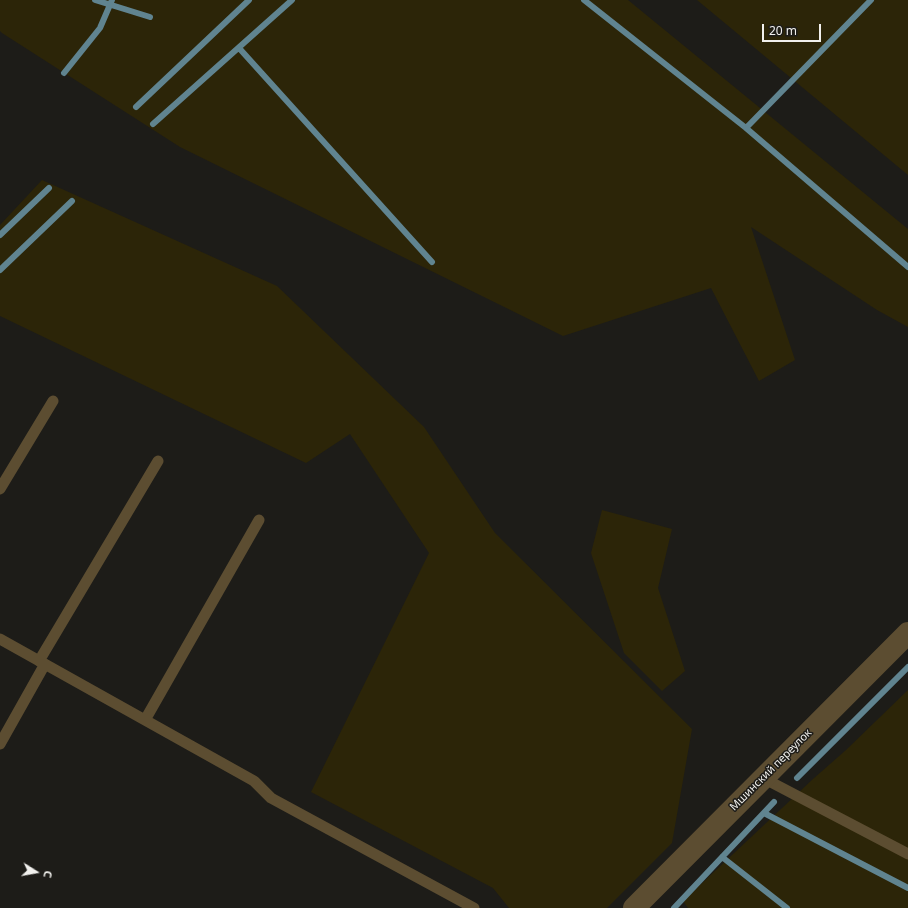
<!DOCTYPE html>
<meta charset="utf-8">
<style>
body{margin:0}
#map{position:relative;width:908px;height:908px;overflow:hidden;background:#1d1c18;font-family:"Noto Sans",sans-serif}
canvas{display:block}
.north{position:absolute;left:16px;top:852px;width:40px;height:40px;-webkit-text-stroke:3px #1d1c18;paint-order:stroke;rotate:101deg;font-size:11px;font-weight:700;line-height:16px;text-align:center;color:#f1f0ed}
.north::after{content:'';display:block;margin:auto;width:14px;height:18px;background:#f1f0ed;clip-path:polygon(50% 0,100% 100%,50% 72%,0 100%)}
.scale{position:absolute;left:762px;top:24px;width:59px;height:18px;box-sizing:border-box;border:2px solid #f1f0ed;border-top:0;padding-left:5px;font-size:12px;line-height:14px;white-space:nowrap;color:#f1f0ed;-webkit-text-stroke:3px #1d1c18;paint-order:stroke}
</style>
<div id="map">
<canvas width="908" height="908"></canvas>
<div class="north">С</div>
<div class="scale">20 m</div>
</div>
<script>
const ctx = document.querySelector('canvas').getContext('2d');
ctx.lineJoin = 'round';
function fillPath(path, color) { ctx.fillStyle = color; ctx.fill(path, 'evenodd'); }
const poly = rows => new Path2D(rows.map(r => 'M' + r).join(''));
function trace(path, color, width, dash) { ctx.strokeStyle = color; ctx.lineWidth = width; ctx.lineCap = dash ? 'butt' : 'round'; ctx.setLineDash(dash || []); ctx.stroke(path); }
function drawText(font, color, halo, rows, align = 'center') {
  ctx.font = font + ' "Noto Sans",sans-serif'; ctx.lineWidth = 3; ctx.setLineDash([]); ctx.textBaseline = 'middle'; ctx.strokeStyle = halo; ctx.fillStyle = color; for (const [text, x, y, turn = 0] of rows) {
    ctx.save(); ctx.translate(x, y); ctx.rotate((+turn || 0) * Math.PI / 180); ctx.textAlign = isNaN(turn) ? turn : align; if (halo) ctx.strokeText(text, 0, 0); ctx.fillText(text, 0, 0); ctx.restore();
  }
}
fillPath(poly([
 [0,0,628,0,908,229,908,327,877,310,751,227,795,360,759,381,711,288,563,336,180,147,2,33,0,31],
 [697,0,908,0,908,175],
 [42,180,277,286,424,427,495,533,692,729,672,843,607,908,509,908,493,888,311,792,429,553,350,434,306,463,0,316,0,225],
 [602,510,672,529,658,588,685,671,662,691,624,653,591,553],
 [908,690,908,908,688,908,683,901,813,779,846,750]
]), '#2c2508');
trace(poly([
 [95,0,150,17],
 [584,0,746,128,908,267],
 [239,48,432,262],
 [64,73,100,28,112,0],
 [136,107,249,0],
 [153,124,292,0],
 [746,128,871,0],
 [0,235,49,188],
 [0,270,72,201],
 [797,778,908,667],
 [764,813,908,888],
 [722,857,787,908],
 [674,908,774,802]
]), '#608490', 6);
trace(poly([
 [0,489,53,401],
 [0,639,254,781,271,798,474,908],
 [39,661,158,461],
 [145,720,259,520],
 [0,744,45,664],
 [763,778,908,854]
]), '#5c4d31', 11);
trace(poly([
 [634,908,908,633]
]), '#5c4d31', 22);
drawText('11px', '#f1f0ed', '#1d1c18', [
 ["Мшинский переулок",771,770,-45]
]);
</script>
